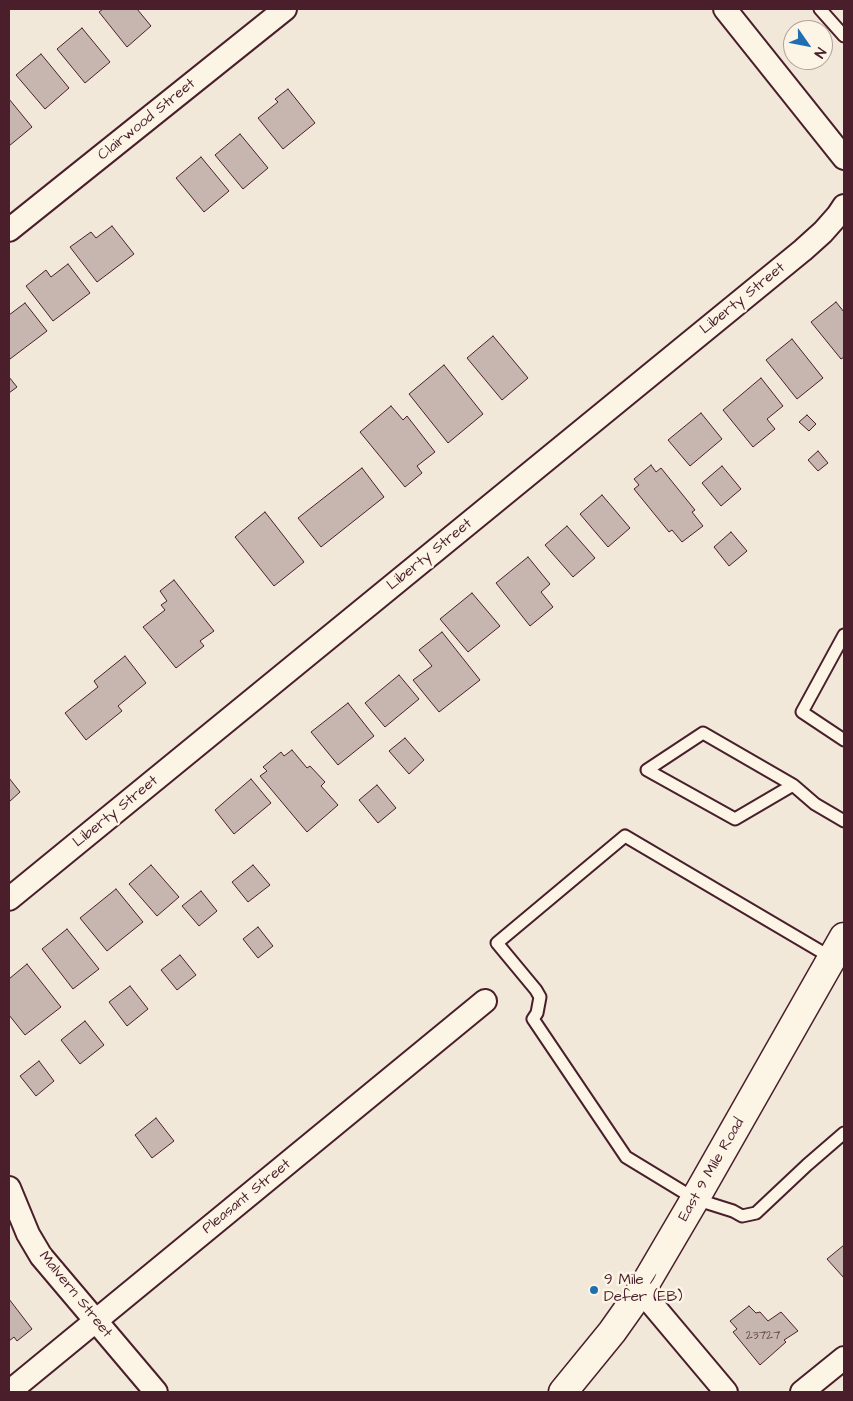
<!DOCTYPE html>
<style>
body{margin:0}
#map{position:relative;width:853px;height:1401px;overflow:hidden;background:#f1e8da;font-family:"Architects Daughter",sans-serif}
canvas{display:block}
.frame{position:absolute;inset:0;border:10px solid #4a1f2b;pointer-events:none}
.north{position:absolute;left:783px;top:20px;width:50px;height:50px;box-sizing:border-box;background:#fcf5e5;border:1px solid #b59f9b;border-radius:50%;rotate:123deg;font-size:14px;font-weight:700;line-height:20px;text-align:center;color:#4a1f2b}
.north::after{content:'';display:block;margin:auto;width:18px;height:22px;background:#1f6fb2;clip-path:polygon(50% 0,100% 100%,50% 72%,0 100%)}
</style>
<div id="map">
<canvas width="853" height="1401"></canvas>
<div class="frame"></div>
<div class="north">N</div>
</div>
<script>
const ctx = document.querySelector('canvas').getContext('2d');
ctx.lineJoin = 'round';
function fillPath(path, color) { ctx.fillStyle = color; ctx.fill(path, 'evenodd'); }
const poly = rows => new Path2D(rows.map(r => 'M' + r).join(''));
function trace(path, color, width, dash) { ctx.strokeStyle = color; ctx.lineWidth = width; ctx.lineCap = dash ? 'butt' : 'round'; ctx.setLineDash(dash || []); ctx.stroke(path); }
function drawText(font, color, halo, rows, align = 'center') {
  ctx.font = font + ' "Architects Daughter",sans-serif'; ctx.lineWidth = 5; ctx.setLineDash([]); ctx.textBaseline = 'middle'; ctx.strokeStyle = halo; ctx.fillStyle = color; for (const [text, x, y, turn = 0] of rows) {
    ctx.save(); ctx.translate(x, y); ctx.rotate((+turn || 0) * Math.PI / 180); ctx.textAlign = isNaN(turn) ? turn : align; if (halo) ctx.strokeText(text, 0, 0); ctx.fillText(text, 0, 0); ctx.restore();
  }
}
const building = poly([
 [103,9,137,9,151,26,127,47,99,12,103,9],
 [82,28,110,62,85,83,57,49,82,28],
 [41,54,69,88,45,109,16,75,41,54],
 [288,89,315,123,283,149,258,118,278,102,275,99,288,89],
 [9,99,32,127,9,146,9,99],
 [240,134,268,168,243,189,215,155,240,134],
 [201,157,229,191,204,212,176,178,201,157],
 [112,226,134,254,97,282,70,247,91,232,96,238,112,226],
 [68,264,90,293,53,321,26,286,46,270,51,277,68,264],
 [836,302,844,312,844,357,841,359,811,322,836,302],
 [25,303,47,331,10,359,9,357,9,315,25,303],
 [493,336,528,378,502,400,467,358,493,336],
 [792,339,823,378,797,399,766,360,792,339],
 [444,365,483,414,448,443,409,394,444,365],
 [9,377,17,387,9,393,9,377],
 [761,378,783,406,767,419,775,429,753,447,723,410,761,378],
 [391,406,403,420,407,416,435,452,417,466,422,473,405,487,360,432,391,406],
 [701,413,722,439,690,466,668,440,701,413],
 [807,415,816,424,809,431,799,422,807,415],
 [818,451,828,463,818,471,808,460,818,451],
 [651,465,656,472,661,468,695,510,692,512,703,526,682,542,672,530,669,532,634,489,639,485,634,479,651,465],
 [722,466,741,489,721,506,702,483,722,466],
 [362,468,384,497,321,547,298,518,362,468],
 [602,495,630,528,608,547,580,514,602,495],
 [265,512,304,562,274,586,235,537,265,512],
 [567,526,595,558,573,577,545,545,567,526],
 [731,532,747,551,729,566,714,547,731,532],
 [528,557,550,584,541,592,553,607,530,626,496,583,528,557],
 [174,580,214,631,200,641,204,646,176,668,143,627,165,610,161,605,167,601,160,591,174,580],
 [472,593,500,626,468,652,440,619,472,593],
 [442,632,480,680,439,712,413,680,432,666,419,650,442,632],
 [125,656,146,683,118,706,122,711,86,740,65,713,98,687,94,681,125,656],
 [399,675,419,699,385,727,365,703,399,675],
 [348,703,374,736,338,765,311,732,348,703],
 [405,738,424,760,409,774,389,751,405,738],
 [292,750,307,768,310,766,325,782,321,786,338,805,307,832,260,776,267,771,263,767,281,752,284,756,292,750],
 [9,778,20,792,9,802,9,778],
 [251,779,271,803,234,834,215,810,251,779],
 [377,785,396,808,378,823,359,800,377,785],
 [151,865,179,897,157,916,129,884,151,865],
 [253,865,270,885,248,902,232,882,253,865],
 [116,889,143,922,107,951,80,918,116,889],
 [201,891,217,911,199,926,182,906,201,891],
 [258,927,273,946,258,958,243,939,258,927],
 [67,929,99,969,73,989,42,949,67,929],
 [180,955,196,975,177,990,161,970,180,955],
 [27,964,61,1007,25,1035,9,1015,9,979,27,964],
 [130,986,148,1009,127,1026,109,1002,130,986],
 [85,1021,104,1045,80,1064,61,1040,85,1021],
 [39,1061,54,1081,36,1096,20,1076,39,1061],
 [156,1118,174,1141,152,1158,135,1135,156,1118],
 [844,1245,844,1278,827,1259,844,1245],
 [9,1299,32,1329,17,1341,14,1337,9,1341,9,1299],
 [749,1306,756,1313,760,1312,768,1321,781,1312,798,1331,784,1340,786,1342,760,1365,733,1332,737,1329,730,1321,749,1306]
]);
fillPath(building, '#c7b6af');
trace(building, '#4a1f2b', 1);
const service = poly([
 [820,9,844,36],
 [844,635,802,712,844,740],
 [793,785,735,819,647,770,703,733,793,785,815,804,844,821],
 [832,958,625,836,497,943,536,990,540,997,537,1013,533,1019,626,1157,695,1199,733,1211,742,1216,756,1213,807,1165,844,1133]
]);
const minor = poly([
 [725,9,844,158],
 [9,230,285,9],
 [9,899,803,250,823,232,838,215,844,206],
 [9,1188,28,1234,41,1256,156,1392],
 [641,1291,726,1392],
 [9,1392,485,1001],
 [802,1392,844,1358]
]);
const secondary = poly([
 [563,1392,612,1332,641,1291,695,1199,844,937]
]);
trace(service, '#4a1f2b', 15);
trace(minor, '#4a1f2b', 26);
trace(secondary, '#4a1f2b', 31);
trace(service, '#fcf5e5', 11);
trace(minor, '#fcf5e5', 22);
trace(secondary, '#fcf5e5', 28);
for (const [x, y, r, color] of [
 [594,1290,5,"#1f6fb2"]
]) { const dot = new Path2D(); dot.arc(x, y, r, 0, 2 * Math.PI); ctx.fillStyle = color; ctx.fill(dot); trace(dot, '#fcf5e5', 2); }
drawText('12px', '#69454c', null, [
 ["23727",763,1336]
]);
drawText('15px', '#4a1f2b', '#fcf5e5', [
 ["Clairwood Street",147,120,-39],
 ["Liberty Street",743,299,-39],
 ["Liberty Street",430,555,-39],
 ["Liberty Street",116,812,-39],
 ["East 9 Mile Road",712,1170,-60],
 ["Pleasant Street",247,1197,-39],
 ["Malvern Street",75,1295,51]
]);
drawText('15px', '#4a1f2b', '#fcf5e5', [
 ["9 Mile /",604,1281],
 ["Defer (EB)",604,1298]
], 'left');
</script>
